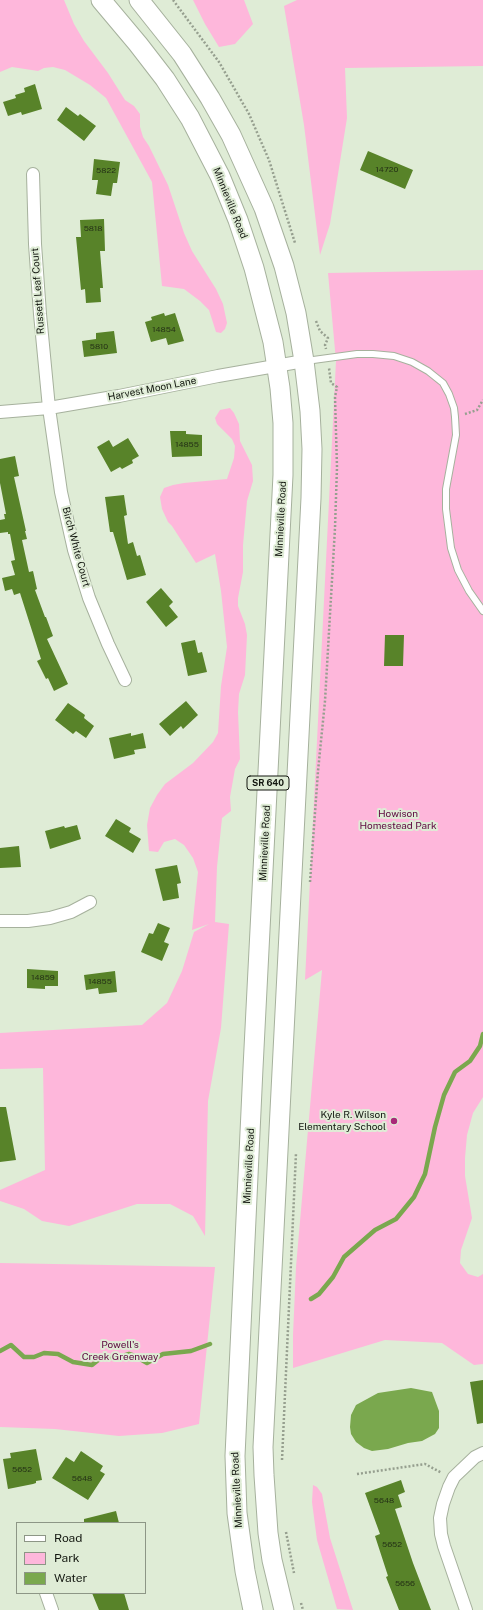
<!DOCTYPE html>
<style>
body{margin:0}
#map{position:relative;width:483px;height:1610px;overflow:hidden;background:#dfecd6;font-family:"Public Sans",sans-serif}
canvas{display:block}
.legend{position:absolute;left:16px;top:1522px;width:130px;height:72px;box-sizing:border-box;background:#dfecd6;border:1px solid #8d9686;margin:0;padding:5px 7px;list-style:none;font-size:12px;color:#12160f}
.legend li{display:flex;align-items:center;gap:8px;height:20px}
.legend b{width:20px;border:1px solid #8d9686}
</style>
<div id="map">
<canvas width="483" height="1610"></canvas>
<ul class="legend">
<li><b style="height:5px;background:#fff"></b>Road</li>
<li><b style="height:11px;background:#feb7db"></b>Park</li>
<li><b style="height:11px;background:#7aa84e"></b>Water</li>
</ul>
</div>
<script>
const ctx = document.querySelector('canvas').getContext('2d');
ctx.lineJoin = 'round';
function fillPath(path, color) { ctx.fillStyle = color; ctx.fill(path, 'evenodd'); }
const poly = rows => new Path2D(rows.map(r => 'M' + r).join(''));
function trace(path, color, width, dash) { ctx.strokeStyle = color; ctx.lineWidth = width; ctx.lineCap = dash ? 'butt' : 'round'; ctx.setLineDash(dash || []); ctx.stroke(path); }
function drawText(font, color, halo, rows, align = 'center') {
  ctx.font = font + ' "Public Sans",sans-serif'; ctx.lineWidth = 4; ctx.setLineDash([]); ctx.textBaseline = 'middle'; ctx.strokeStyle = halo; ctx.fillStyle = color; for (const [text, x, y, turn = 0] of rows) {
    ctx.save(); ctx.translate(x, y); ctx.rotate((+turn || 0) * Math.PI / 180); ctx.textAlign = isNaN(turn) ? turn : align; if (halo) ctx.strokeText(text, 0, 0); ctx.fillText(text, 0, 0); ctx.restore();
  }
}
fillPath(poly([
 [0,0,64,0,74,24,84,41,108,73,125,100,134,106,140,114,140,127,143,137,149,146,168,185,184,233,192,251,216,289,223,304,227,323,225,329,221,333,216,332,209,310,200,301,184,289,162,286,152,182,106,98,90,85,65,70,53,67,44,68,38,71,12,67,0,72],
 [193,0,244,0,253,24,235,44,219,47,205,24],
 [297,0,483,0,483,66,345,68,347,118,330,224,320,255,304,125,284,6],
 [483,270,483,1097,473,1113,467,1135,465,1158,465,1176,472,1218,461,1250,460,1263,468,1274,478,1277,483,1274,483,1364,474,1365,442,1343,385,1340,293,1368,293,1335,296,1267,322,970,305,980,336,361,328,273],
 [230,408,234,413,239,424,240,441,252,465,253,481,247,501,243,545,243,572,238,598,238,606,245,624,247,635,245,675,239,694,238,712,240,759,235,769,230,797,231,811,222,818,217,867,215,922,229,924,221,1028,208,1101,205,1236,193,1216,170,1204,137,1204,69,1226,42,1221,24,1209,0,1201,0,1190,45,1170,43,1068,0,1069,0,1033,142,1025,167,1003,182,971,194,932,209,924,192,930,198,872,193,858,184,845,175,839,164,842,158,852,149,851,147,825,150,808,157,795,165,784,193,763,213,742,218,733,221,686,227,647,221,591,215,554,196,563,172,526,168,522,162,509,160,497,164,488,173,485,184,483,227,479,234,458,235,446,232,439,217,424,215,418,220,410],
 [0,1263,215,1267,199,1424,162,1433,119,1436,55,1429,0,1427],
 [313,1485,317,1487,322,1494,330,1538,353,1610,337,1609,317,1540,312,1502]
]), '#feb7db');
fillPath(poly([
 [411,1388,432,1392,439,1411,439,1428,435,1434,422,1441,408,1443,388,1449,372,1451,364,1448,356,1442,351,1434,350,1427,351,1415,356,1405,378,1393]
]), '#7aa84e');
trace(poly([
 [311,1299,319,1294,333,1277,344,1257,375,1230,396,1219,414,1197,425,1174,435,1127,444,1095,455,1072,470,1061,480,1046,483,1034],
 [0,1351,11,1345,24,1357,34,1357,44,1353,58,1354,73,1362,92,1365,102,1357,117,1358,129,1354,135,1356,147,1363,163,1354,191,1351,210,1344]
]), '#7aa84e', 4.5);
fillPath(poly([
 [35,84,42,109,22,115,21,112,8,116,3,102,16,98,15,95,25,92,24,88],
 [66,107,78,116,80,114,96,126,84,141,57,120],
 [368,151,413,170,405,189,360,170],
 [94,159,120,162,117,183,113,183,111,196,96,194,98,180,92,180],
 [104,219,105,251,100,251,103,288,100,288,101,302,86,303,85,289,81,290,76,237,81,237,80,220],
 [164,313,165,316,175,313,184,341,168,345,166,338,151,342,145,322,152,320,151,317],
 [114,331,117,353,84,357,82,341,96,339,96,333],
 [170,431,186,431,186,434,202,435,202,456,172,457],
 [128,438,139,456,132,460,133,463,122,469,120,467,111,472,97,447,109,440,113,447],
 [15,456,19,476,14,477,26,531,25,531,27,539,22,540,29,572,33,571,37,589,35,590,45,617,46,617,53,636,47,639,68,684,54,691,48,678,46,679,37,661,41,659,20,593,14,595,12,589,5,591,2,578,15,575,11,561,15,560,10,534,8,534,8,532,0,533,0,520,5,519,4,514,6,514,0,483,0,459],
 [124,495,127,515,124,516,128,544,133,542,137,556,140,555,146,575,127,580,113,532,110,532,105,497],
 [161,588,173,602,169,606,178,617,166,627,146,602],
 [385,635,404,635,403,666,384,666],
 [195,640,198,653,202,652,207,672,188,676,181,643],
 [186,701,198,715,183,729,181,726,170,736,159,724],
 [68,703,85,715,84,718,94,726,86,738,76,731,73,734,55,720],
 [131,733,131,736,143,733,146,748,134,750,135,754,114,759,109,738],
 [116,819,131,828,129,832,141,839,133,853,105,836],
 [77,825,81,839,50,849,45,831,64,826,65,828],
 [19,846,21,867,0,868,0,848],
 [177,865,181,883,177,884,179,898,163,901,155,869],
 [158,923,170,928,164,942,169,944,162,961,141,952,149,933,153,934],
 [27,969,58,971,58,986,45,986,45,989,27,988],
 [115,971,117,992,99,994,98,988,86,990,84,975],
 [0,1107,6,1107,16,1160,0,1162],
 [483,1380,483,1423,477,1424,470,1382],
 [36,1449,42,1480,36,1481,36,1483,33,1484,8,1489,3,1459,11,1458,10,1453],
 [81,1451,103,1466,100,1471,105,1474,88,1500,52,1478,66,1457,74,1462],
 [401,1480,405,1492,398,1495,402,1507,395,1509,413,1563,431,1610,399,1610,386,1577,388,1576,375,1536,380,1534,365,1493],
 [116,1511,119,1523,84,1523,84,1519],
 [92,1593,124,1593,129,1610,99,1610]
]), '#588329');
const service = poly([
 [306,361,357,354,373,354,394,356,412,362,428,371,443,383,449,394,454,408,455,417,456,435,446,489,446,509,451,548,458,570,469,591,483,611]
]);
const minor = poly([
 [33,174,35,244,40,314,49,408,61,492,74,550,89,598,108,644,125,680],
 [0,412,49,408,119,396,218,376,304,361],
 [0,921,28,921,50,918,71,912,90,902],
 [46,1593,52,1610],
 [466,1610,444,1546,441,1534,440,1518,443,1504,449,1487,454,1477,475,1457,483,1453]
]);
const primary = poly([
 [101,0,138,44,165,79,190,118,220,176,238,220,254,268,273,342,280,388,283,423,283,475,253,1068,235,1456,237,1513,245,1571,253,1610],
 [139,0,182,54,210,98,231,135,264,208,284,266,296,313,304,361,310,411,312,449,311,498,263,1447,264,1475,268,1533,272,1560,284,1610]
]);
trace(service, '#a6b19d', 8);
trace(minor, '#a6b19d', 14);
trace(primary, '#a6b19d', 21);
trace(poly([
 [173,0,219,62,249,114,269,160,295,243],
 [316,321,320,331,328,338,325,345,326,349],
 [465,414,477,410,483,400],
 [310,882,318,771,325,701,335,528,337,467,335,397,337,387,331,383,329,368],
 [282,1460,296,1153],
 [357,1474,425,1464,442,1473],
 [286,1532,294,1573],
 [301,1603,303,1610]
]), '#969f8f', 2.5, [2, 2]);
trace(service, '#fff', 6);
trace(minor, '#fff', 12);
trace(primary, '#fff', 19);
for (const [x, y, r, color] of [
 [394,1121,4,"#a82978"]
]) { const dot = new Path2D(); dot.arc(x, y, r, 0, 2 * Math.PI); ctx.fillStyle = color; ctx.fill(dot); trace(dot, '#dfecd6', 1.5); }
drawText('8px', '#243116', null, [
 ["14720",387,170],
 ["5822",106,171],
 ["5818",93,229],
 ["14854",164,330],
 ["5810",99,347],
 ["14855",187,445],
 ["14859",43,978],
 ["14855",100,982],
 ["5652",22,1470],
 ["5648",82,1479],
 ["5648",384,1501],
 ["5652",392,1545],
 ["5656",405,1584]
]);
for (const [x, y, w] of [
 [268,783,42]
]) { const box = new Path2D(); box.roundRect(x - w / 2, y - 7, w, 14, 3); ctx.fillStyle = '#dfecd6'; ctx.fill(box); trace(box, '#12160f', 1); }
drawText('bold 9px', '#12160f', null, [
 ["SR 640",268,783]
]);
drawText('10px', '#12160f', '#dfecd6', [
 ["Minnieville Road",230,203,68],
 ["Russett Leaf Court",38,291,-94],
 ["Harvest Moon Lane",152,389,-11],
 ["Minnieville Road",281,519,-87],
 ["Birch White Court",76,547,75],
 ["Minnieville Road",265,843,-87],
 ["Minnieville Road",249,1166,-87],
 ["Minnieville Road",237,1490,-93]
]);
drawText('10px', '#5d073f', '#dfecd6', [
 ["Howison",398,814],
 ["Homestead Park",398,826],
 ["Powell's",120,1345],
 ["Creek Greenway",120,1357]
]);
drawText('10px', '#12160f', '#dfecd6', [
 ["Kyle R. Wilson",386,1115],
 ["Elementary School",386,1127]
], 'right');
</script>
